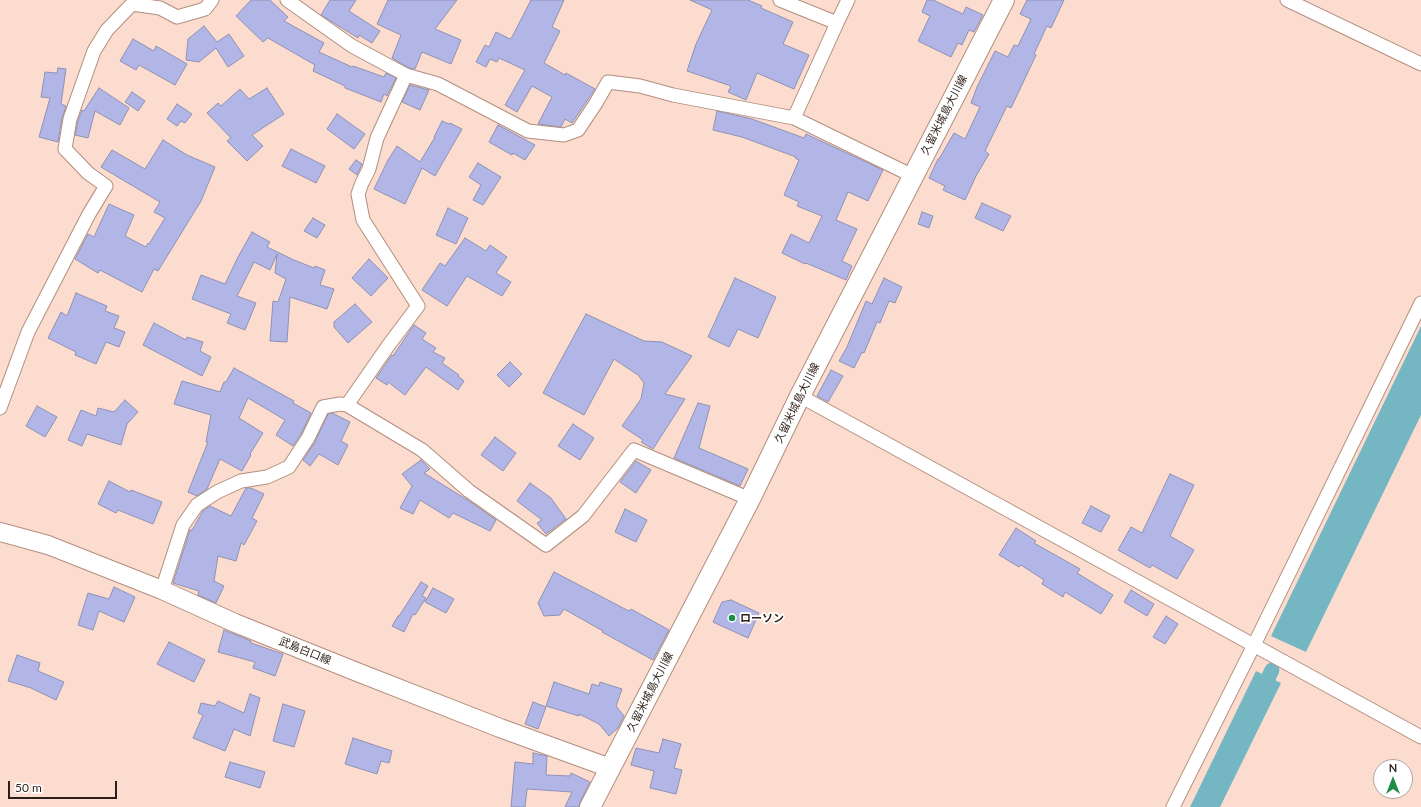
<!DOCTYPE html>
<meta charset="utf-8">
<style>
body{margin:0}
#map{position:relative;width:1421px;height:807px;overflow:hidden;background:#fcdcce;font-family:Lato,sans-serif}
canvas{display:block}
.north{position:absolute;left:1373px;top:759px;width:40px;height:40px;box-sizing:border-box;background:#fff;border:1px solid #aba5a3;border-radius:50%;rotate:0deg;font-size:11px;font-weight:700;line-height:16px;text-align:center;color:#2c1f18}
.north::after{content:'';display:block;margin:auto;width:14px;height:18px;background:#1e8e46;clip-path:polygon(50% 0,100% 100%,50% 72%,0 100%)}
.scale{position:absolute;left:8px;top:781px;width:109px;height:18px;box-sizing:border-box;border:2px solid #2c1f18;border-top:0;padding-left:5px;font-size:12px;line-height:14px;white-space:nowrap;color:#2c1f18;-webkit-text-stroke:3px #fff;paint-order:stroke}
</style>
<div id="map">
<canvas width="1421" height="807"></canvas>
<div class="north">N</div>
<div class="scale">50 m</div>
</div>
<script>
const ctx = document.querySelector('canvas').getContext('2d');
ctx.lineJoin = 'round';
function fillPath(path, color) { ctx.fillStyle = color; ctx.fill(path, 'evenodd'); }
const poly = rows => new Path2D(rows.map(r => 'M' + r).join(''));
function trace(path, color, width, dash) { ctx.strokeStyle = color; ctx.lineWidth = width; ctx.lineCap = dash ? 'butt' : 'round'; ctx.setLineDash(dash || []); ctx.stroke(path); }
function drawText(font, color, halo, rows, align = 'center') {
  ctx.font = font + ' Lato,"Noto Sans JP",sans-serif'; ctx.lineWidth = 3.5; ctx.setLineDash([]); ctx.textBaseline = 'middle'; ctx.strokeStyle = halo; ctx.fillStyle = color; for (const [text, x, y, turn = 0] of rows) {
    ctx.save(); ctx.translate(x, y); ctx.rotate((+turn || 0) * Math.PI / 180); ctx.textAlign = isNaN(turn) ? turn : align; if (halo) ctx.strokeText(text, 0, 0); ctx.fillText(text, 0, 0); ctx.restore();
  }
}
fillPath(poly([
 [1421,326,1421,415,1306,652,1271,636],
 [1256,671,1281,683,1220,807,1190,807]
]), '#74b7c3');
trace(poly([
 [1260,695,1272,670]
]), '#74b7c3', 15);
const building = poly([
 [251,0,270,0,288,17,284,21,324,43,319,52,352,67,353,66,384,77,386,73,396,78,387,96,384,94,381,102,345,88,345,86,313,71,315,65,268,38,263,42,236,16,251,0],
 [330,0,356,0,349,11,380,31,372,43,359,35,358,38,321,15,330,0],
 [388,0,457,0,435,29,461,40,451,64,422,52,415,69,409,68,392,58,401,35,377,24,388,0],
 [531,0,564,0,552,27,560,31,544,63,565,75,566,73,595,89,572,123,565,119,561,127,538,124,552,97,532,86,517,112,505,105,525,70,499,58,497,62,490,59,486,67,476,62,485,45,489,47,496,32,510,39,512,37,531,0],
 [690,0,748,0,762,6,761,8,793,22,783,44,809,55,794,89,757,73,746,100,728,92,731,86,687,71,696,44,712,10,690,0],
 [927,0,933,0,963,14,966,7,983,15,974,32,969,30,962,45,958,43,951,57,918,41,930,16,922,12,927,0],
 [1027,0,1064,0,1051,28,1047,26,1034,54,1036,55,1011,108,1007,106,985,151,989,154,976,176,965,200,943,190,945,186,929,178,938,159,939,159,954,133,965,139,980,107,971,103,977,87,995,51,1008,57,1014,45,1018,46,1031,19,1020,14,1027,0],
 [204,26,217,42,229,34,244,56,228,67,216,48,199,62,186,60,188,39,204,26],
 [133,39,154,51,156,46,187,64,175,85,139,65,136,70,120,61,133,39],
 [58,68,66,69,61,104,66,106,62,118,58,142,39,137,50,98,41,97,45,72,57,73,58,68],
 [410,85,429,90,420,110,402,102,410,85],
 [99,88,129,108,120,125,95,111,88,138,75,135,78,121,82,110,84,111,99,88],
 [267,88,284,114,252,135,263,146,247,161,227,141,231,138,207,113,218,103,221,106,240,89,249,99,267,88],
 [132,92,145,101,138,111,125,102,132,92],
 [177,104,192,114,185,123,181,121,177,126,167,119,177,104],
 [717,111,752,119,804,138,806,134,883,170,868,201,848,192,836,220,857,229,842,261,852,266,846,280,806,263,805,264,782,253,791,234,809,243,822,216,797,206,799,202,784,195,799,160,795,158,796,157,742,137,713,130,717,111],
 [337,114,365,134,354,149,327,129,337,114],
 [442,121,449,124,450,123,462,129,435,176,422,168,405,204,374,189,388,160,397,146,420,162,435,137,434,137,442,121],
 [498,125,535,145,525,160,513,153,512,155,489,142,498,125],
 [163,140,187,155,215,167,201,201,158,271,154,269,142,292,100,270,98,273,75,259,88,234,94,237,109,204,134,215,125,236,146,247,148,243,149,244,165,218,154,212,160,202,101,167,112,150,145,169,163,140],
 [291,149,325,166,316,183,282,166,291,149],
 [356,160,362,164,357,175,349,169,356,160],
 [478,163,501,177,483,205,473,200,481,185,469,177,478,163],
 [982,203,1011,216,1003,231,975,218,982,203],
 [448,208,468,218,456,244,436,235,448,208],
 [922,212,933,216,929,228,918,224,922,212],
 [313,218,325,225,317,238,304,231,313,218],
 [252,232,270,242,267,247,294,260,314,268,315,266,325,270,320,285,334,289,327,309,290,297,287,342,270,341,273,301,278,302,286,279,275,273,277,254,270,270,254,262,237,296,256,303,245,330,227,323,231,314,192,299,201,275,225,284,238,257,252,232],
 [465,238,486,251,490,245,507,257,496,273,511,282,502,296,467,276,447,306,422,290,440,263,445,266,465,238],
 [369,259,388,278,371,296,352,278,369,259],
 [735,278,776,297,758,338,738,329,729,347,708,337,735,278],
 [884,278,902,287,895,303,889,301,880,323,877,322,864,353,862,352,854,368,839,361,847,347,866,301,872,304,884,278],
 [76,293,107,306,105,311,119,316,114,328,125,332,119,347,106,342,96,364,75,355,76,352,48,338,61,312,67,316,76,293],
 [355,304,372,322,348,343,334,327,334,322,355,304],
 [586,314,644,341,662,342,692,356,665,394,685,399,653,449,641,442,643,440,622,426,641,399,644,383,638,375,614,359,584,415,543,393,586,314],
 [154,323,186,340,187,337,203,342,200,351,211,357,202,376,143,345,154,323],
 [414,325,426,333,422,339,436,348,433,352,445,358,442,363,459,375,458,376,464,381,458,390,426,367,405,395,388,382,387,385,376,378,392,355,393,356,414,325],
 [510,362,522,374,509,387,497,375,510,362],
 [234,368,294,401,293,403,311,413,301,434,293,446,276,435,285,420,248,398,239,418,263,433,250,454,251,455,242,471,220,459,207,489,197,496,188,492,208,442,206,442,211,415,174,404,182,381,220,392,224,382,226,382,234,368],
 [831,370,843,376,828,402,817,396,831,370],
 [125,400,138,412,127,424,121,445,87,434,82,446,68,440,81,410,96,416,98,408,114,412,125,400],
 [698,403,710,406,699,448,748,469,740,486,674,458,698,403],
 [37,406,57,417,45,437,26,426,37,406],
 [332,413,350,422,341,441,348,445,338,465,319,454,310,466,303,460,315,442,328,414,332,413],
 [573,424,594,438,580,460,558,446,573,424],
 [495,437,516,453,503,471,481,455,495,437],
 [421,460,430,469,424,473,469,501,496,520,490,531,453,513,449,518,420,500,413,514,400,508,412,486,402,474,421,460],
 [636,461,651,470,636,493,620,482,636,461],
 [1170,474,1194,485,1170,536,1194,550,1177,579,1152,565,1150,568,1118,550,1131,527,1142,533,1170,474],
 [109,481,130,492,131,490,162,502,153,524,118,510,116,513,98,504,109,481],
 [530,483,551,498,566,519,546,534,537,523,542,520,517,501,530,483],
 [246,488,251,488,264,494,252,518,257,521,244,545,241,543,236,561,218,556,214,581,224,586,216,603,198,595,199,591,173,583,190,530,192,530,203,511,210,506,231,516,246,488],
 [1091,506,1110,516,1101,532,1082,523,1091,506],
 [625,509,647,520,636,542,615,532,625,509],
 [1016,528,1036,541,1034,543,1080,569,1077,573,1113,595,1101,614,1065,592,1063,597,1042,584,1044,580,1021,565,1019,567,999,555,1016,528],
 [554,572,629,611,631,609,669,630,653,660,602,632,603,631,564,609,560,615,544,616,538,603,554,572],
 [421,582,428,586,422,596,426,598,415,615,413,614,404,632,392,626,398,616,399,616,421,582],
 [114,587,135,597,124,622,99,611,93,630,78,625,88,593,109,599,114,587],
 [433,588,454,599,446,613,425,602,433,588],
 [1131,590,1154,604,1147,616,1124,602,1131,590],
 [731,600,759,613,748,638,713,622,722,602,731,600],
 [1166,616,1178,624,1165,644,1153,637,1166,616],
 [224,630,251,641,251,643,283,654,275,676,253,668,255,662,218,652,224,630],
 [169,642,205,660,194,682,157,664,169,642],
 [17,655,40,663,38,671,64,682,56,700,31,688,8,681,17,655],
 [554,682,589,694,592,684,599,686,600,682,622,689,616,706,624,716,618,728,609,736,599,724,579,714,579,716,546,706,554,682],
 [250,694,260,698,250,736,234,729,225,751,193,738,203,715,198,713,201,703,215,706,218,701,244,713,250,694],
 [533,702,546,707,538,729,525,724,533,702],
 [283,704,305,711,294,747,273,741,283,704],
 [353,738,392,751,389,763,381,761,377,774,345,764,353,738],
 [663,739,681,744,674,768,682,770,676,794,650,788,654,771,631,765,636,748,659,753,663,739],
 [533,753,547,756,546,775,570,776,571,773,590,782,580,802,579,807,565,807,572,792,527,789,525,807,511,807,515,762,533,764,533,753],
 [230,762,265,772,260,788,225,777,230,762]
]);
fillPath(building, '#b2b6e7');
trace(building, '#8e91b3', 1);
const minor = poly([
 [287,0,352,46,406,75,438,84,528,131,564,135,578,130,596,103,608,82,640,86,673,95,794,118,913,176],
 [780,0,837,23,794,118],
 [1287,0,1421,64],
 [837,23,848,0],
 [800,396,1421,737],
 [347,405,388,346,418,306,363,220,358,194,362,183,369,169,377,138,406,75],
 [0,408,28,332,89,214,106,186,88,173,65,149,70,119,94,51,107,30,132,4,160,8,177,17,205,9,212,0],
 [162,590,183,525,197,505,217,492,241,481,267,477,289,467,308,438,323,407,340,404,347,405,422,450,469,491,546,545,583,516,634,450,750,499],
 [1173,807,1254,645,1421,303]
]);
const secondary = poly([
 [0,532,48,545,162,590,235,623,357,672,500,728,610,768]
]);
const primary = poly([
 [590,807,750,499,800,396,1004,0]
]);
trace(minor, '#b28e7e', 15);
trace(secondary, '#b28e7e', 20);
trace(primary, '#b28e7e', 22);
trace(minor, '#fff', 13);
trace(secondary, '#fff', 18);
trace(primary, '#fff', 20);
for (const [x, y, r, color] of [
 [732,618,4,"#1e8e46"]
]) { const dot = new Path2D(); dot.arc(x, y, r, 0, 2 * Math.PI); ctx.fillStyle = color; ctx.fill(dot); trace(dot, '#fff', 1.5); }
drawText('11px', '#2c1f18', '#fff', [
 ["久留米城島大川線",944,115,-63],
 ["久留米城島大川線",797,403,-64],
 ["武島白口線",305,651,22],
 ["久留米城島大川線",650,692,-63]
]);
drawText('bold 11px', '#2c1f18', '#fff', [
 ["ローソン",740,618]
], 'left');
</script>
